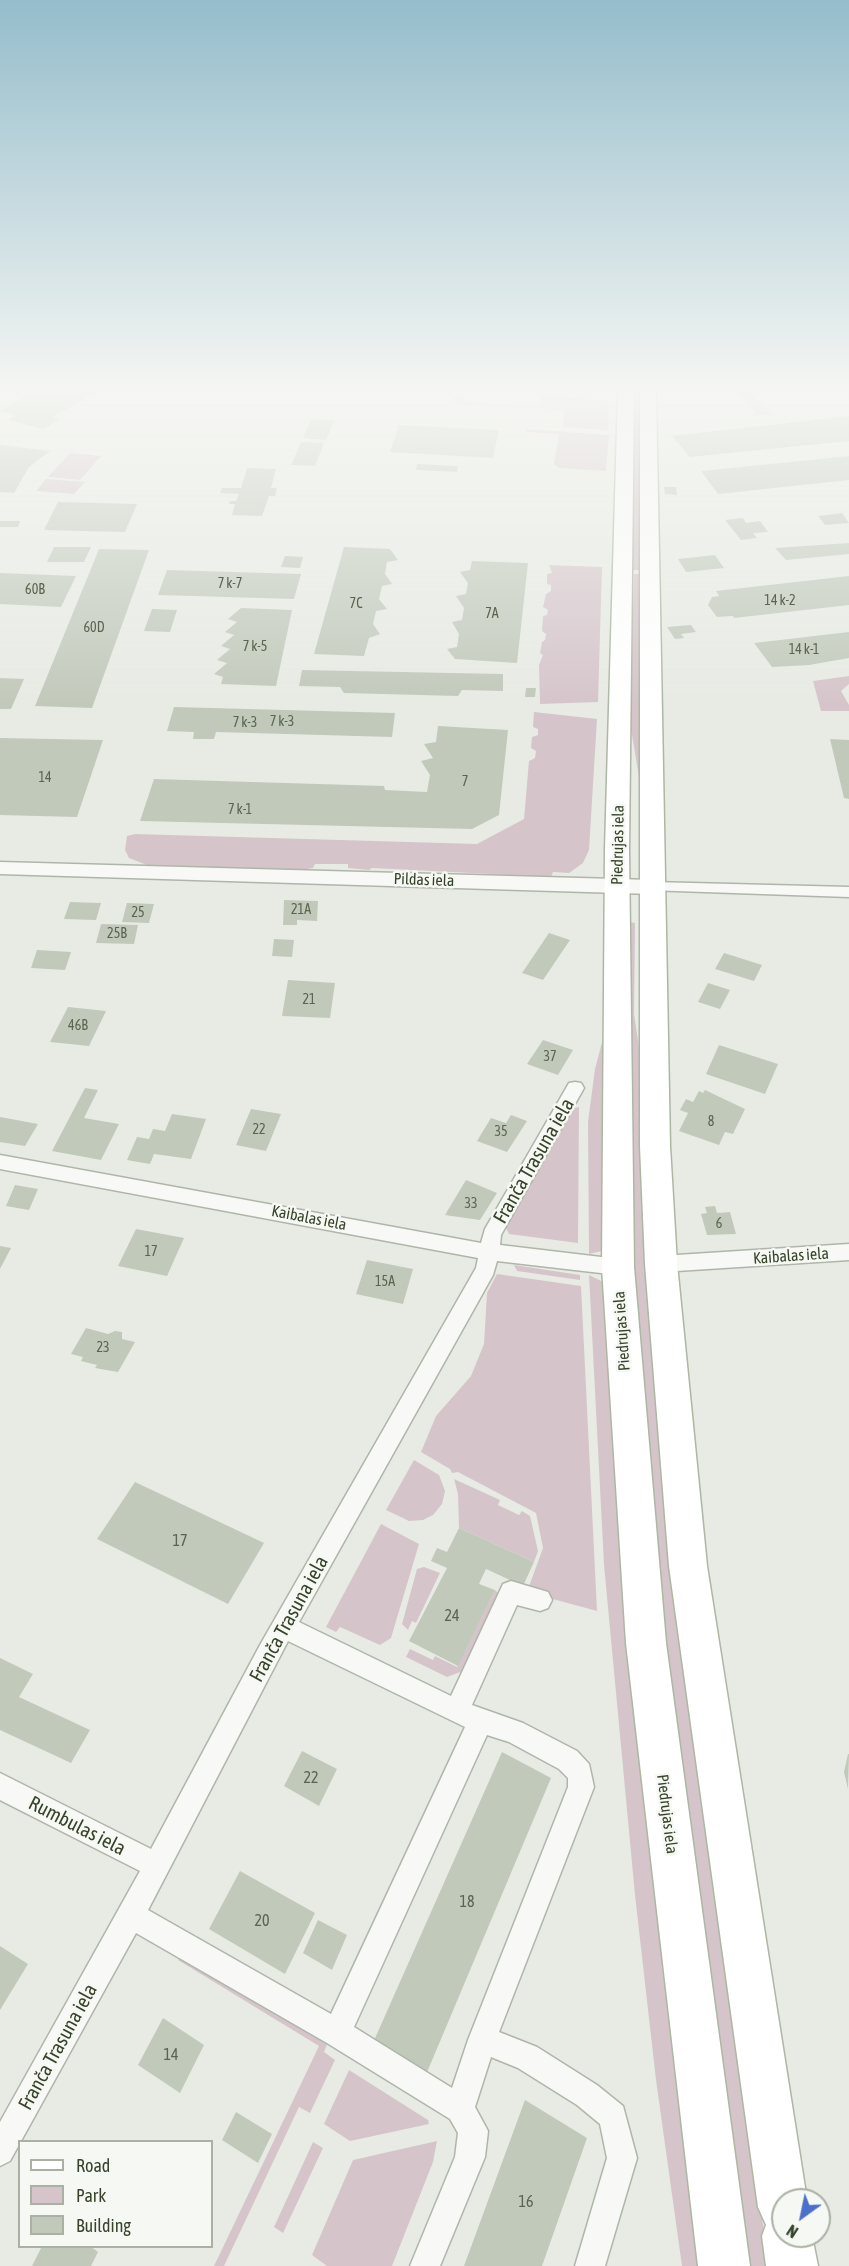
<!DOCTYPE html>
<meta charset="utf-8">
<style>
body{margin:0}
#map{position:relative;width:849px;height:2266px;overflow:hidden;background:#e8ebe4;font-family:"Asap Condensed",sans-serif}
canvas{display:block}
.legend{position:absolute;left:18px;top:2140px;width:195px;height:108px;box-sizing:border-box;background:#f6f8f3;border:2px solid #aab0a3;margin:0;padding:8px 10px;list-style:none;font-size:18px;color:#37442b}
.legend li{display:flex;align-items:center;gap:12px;height:30px}
.legend b{width:30px;border:2px solid #aab0a3}
.north{position:absolute;left:771px;top:2188px;width:60px;height:60px;box-sizing:border-box;background:#f6f8f3;border:2px solid #aab0a3;border-radius:50%;rotate:213deg;font-size:16px;font-weight:700;line-height:24px;text-align:center;color:#37442b}
.north::after{content:'';display:block;margin:auto;width:21px;height:27px;background:#4c6fcd;clip-path:polygon(50% 0,100% 100%,50% 72%,0 100%)}
</style>
<div id="map">
<canvas width="849" height="2266"></canvas>
<ul class="legend">
<li><b style="height:8px;background:#fff"></b>Road</li>
<li><b style="height:16px;background:#d5c5cb"></b>Park</li>
<li><b style="height:16px;background:#c1c9bb"></b>Building</li>
</ul>
<div class="north">N</div>
</div>
<script>
const ctx = document.querySelector('canvas').getContext('2d');
ctx.lineJoin = 'round';
function fillPath(path, color) { ctx.fillStyle = color; ctx.fill(path, 'evenodd'); }
const poly = rows => new Path2D(rows.map(r => 'M' + r).join(''));
function trace(path, color, width, dash) { ctx.strokeStyle = color; ctx.lineWidth = width; ctx.lineCap = dash ? 'butt' : 'round'; ctx.setLineDash(dash || []); ctx.stroke(path); }
function drawText(font, color, halo, rows, align = 'center') {
  ctx.font = font + ' "Asap Condensed",sans-serif'; ctx.lineWidth = 5; ctx.setLineDash([]); ctx.textBaseline = 'middle'; ctx.strokeStyle = halo; ctx.fillStyle = color; for (const [text, x, y, turn = 0] of rows) {
    ctx.save(); ctx.translate(x, y); ctx.rotate((+turn || 0) * Math.PI / 180); ctx.textAlign = isNaN(turn) ? turn : align; if (halo) ctx.strokeText(text, 0, 0); ctx.fillText(text, 0, 0); ctx.restore();
  }
}
fillPath(poly([
 [634,390,641,390,642,570,632,570],
 [735,390,748,390,771,414,780,414,749,416,756,413],
 [540,395,609,401,608,430,563,427,564,410,453,403,454,398,464,399,464,402,536,407,541,403],
 [527,429,609,435,606,471,559,468,554,464,559,434,526,432],
 [70,453,101,456,80,480,48,477],
 [46,479,85,482,74,494,36,491],
 [549,565,602,567,598,702,540,704,539,665,543,655,540,653,542,642,545,640,546,634,542,631,543,616,547,615,548,610,543,607,546,594,551,591,551,585,547,584,547,574,552,573],
 [634,574,644,574,643,848,639,846,640,783,630,723],
 [849,676,849,684,841,691,849,705,849,711,821,711,813,681],
 [534,712,597,719,589,850,583,863,569,873,553,872,551,877,372,868,369,870,348,868,348,864,315,864,313,868,302,870,147,865,129,858,125,850,127,836,135,834,477,844,524,819,529,761,535,758,536,751,531,748,532,737,538,735,538,729,533,727],
 [629,922,635,923,634,1014,641,1060,735,2031,769,2266,744,2266,677,1767,651,1497,633,1260],
 [606,1027,602,1251,589,1254,588,1122,595,1069],
 [579,1107,578,1243,509,1234,505,1226,571,1109],
 [514,1265,580,1275,580,1280,517,1271],
 [497,1274,581,1286,597,1611,527,1592,543,1548,536,1513,458,1472,452,1473,450,1469,421,1452,436,1416,471,1376,484,1344,487,1293],
 [589,1275,605,1283,702,2266,682,2266,656,2080,635,1895,604,1565],
 [414,1460,439,1475,445,1491,442,1504,433,1515,423,1520,409,1521,386,1510],
 [454,1479,500,1500,498,1505,519,1515,522,1511,530,1516,538,1551,534,1562,459,1528,458,1494],
 [381,1524,419,1544,391,1638,380,1645,340,1627,336,1632,326,1627],
 [424,1567,440,1573,416,1623,412,1621,408,1630,402,1624,417,1569],
 [495,1590,499,1594,463,1671,447,1677,406,1657,410,1649,433,1660,435,1656,457,1667],
 [182,1953,328,2042,324,2052,335,2060,310,2113,299,2107,224,2266,214,2266,319,2046,178,1960],
 [349,2070,428,2120,429,2124,350,2141,324,2124],
 [437,2141,433,2162,392,2266,327,2266,312,2255,353,2160],
 [313,2142,323,2148,283,2233,274,2227]
]), '#d5c5cb');
fillPath(poly([
 [37,390,101,390,52,417,60,419,43,429,8,420,15,415,0,411],
 [849,416,849,441,690,457,672,436],
 [311,419,334,421,326,440,303,438],
 [399,425,499,430,493,458,390,452],
 [301,442,324,443,315,466,291,465],
 [0,445,50,451,29,467,14,493,0,492],
 [849,456,849,480,718,494,701,471],
 [417,464,458,466,457,472,416,470],
 [247,468,276,469,271,488,277,488,275,496,269,496,262,516,232,515,235,504,229,504,230,501,236,501,239,494,220,493,222,488,241,488],
 [664,487,676,487,677,495,665,494],
 [58,502,137,504,125,532,44,530],
 [842,513,849,523,825,525,818,516],
 [743,518,746,523,760,521,768,532,753,533,757,538,741,540,725,520],
 [0,521,20,521,18,527,0,527],
 [849,543,849,554,786,560,775,548],
 [54,547,91,547,84,562,47,562],
 [344,547,390,549,398,560,387,562,385,574,392,584,382,586,379,599,387,609,376,611,373,624,380,634,369,638,364,656,314,654],
 [99,549,149,550,92,708,35,706],
 [715,555,724,568,686,572,678,559],
 [285,556,303,557,300,568,281,567],
 [472,561,528,563,517,663,455,659,447,649,457,647,459,634,452,622,462,620,464,608,456,596,466,594,468,583,460,572,470,570],
 [167,570,301,574,294,599,158,595],
 [0,573,76,576,61,607,0,604],
 [849,576,849,605,734,618,733,616,717,617,708,605,712,597,719,596,716,591],
 [241,608,292,610,276,686,221,684,223,677,214,674,227,663,217,660,230,649,221,646,234,635,225,632,237,622,228,619],
 [152,609,177,610,170,632,144,631],
 [691,625,696,632,681,634,684,638,675,639,667,627],
 [849,632,849,658,809,665,772,667,754,643],
 [302,670,503,674,503,691,462,690,458,696,344,693,340,687,299,686],
 [0,678,24,679,11,709,0,709],
 [526,688,536,688,535,697,525,697],
 [174,707,395,713,392,737,216,732,214,739,193,739,194,732,167,731],
 [438,726,508,730,499,815,472,829,140,821,154,779,384,786,385,790,427,792,430,775,421,761,433,758,424,744,436,742],
 [0,738,103,740,77,817,0,815],
 [830,739,849,740,849,799,844,798],
 [284,900,318,901,317,921,297,920,297,925,283,925],
 [70,902,101,903,96,920,64,919],
 [127,903,154,904,149,923,122,922],
 [101,924,138,925,134,944,96,943],
 [549,933,570,940,543,980,522,973],
 [274,939,294,940,292,957,272,956],
 [37,950,71,952,65,970,31,968],
 [724,953,762,965,754,981,715,969],
 [288,980,335,983,330,1018,282,1016],
 [708,983,730,990,720,1009,698,1002],
 [68,1007,106,1011,89,1046,50,1042],
 [543,1040,573,1050,558,1075,527,1064],
 [719,1045,778,1064,765,1094,706,1074],
 [85,1088,98,1090,84,1118,119,1124,101,1160,52,1151],
 [705,1090,745,1109,733,1134,725,1132,719,1145,679,1131,688,1113,680,1110,686,1099,693,1102,699,1091,703,1093],
 [251,1109,281,1114,266,1151,236,1145],
 [172,1114,206,1119,191,1159,154,1154,150,1164,127,1160,137,1137,149,1139,153,1129,165,1131],
 [511,1115,527,1121,507,1152,477,1141,491,1118,506,1123],
 [0,1117,38,1124,25,1146,0,1142],
 [466,1180,497,1193,480,1220,445,1215],
 [15,1185,38,1189,29,1210,6,1206],
 [715,1206,717,1213,730,1212,736,1234,707,1235,701,1214,707,1213,705,1207],
 [136,1229,184,1238,167,1276,118,1266],
 [0,1246,11,1248,0,1269],
 [367,1260,413,1269,403,1304,356,1294],
 [86,1328,108,1334,115,1331,122,1332,122,1339,135,1342,118,1372,95,1368,97,1365,81,1361,83,1357,71,1354],
 [135,1482,264,1543,228,1604,97,1539],
 [459,1528,534,1562,523,1586,486,1569,479,1584,495,1590,458,1666,409,1641,447,1568,431,1561,437,1548,447,1552],
 [0,1658,33,1674,19,1697,90,1730,71,1763,0,1730],
 [302,1751,337,1769,319,1806,284,1786],
 [502,1752,551,1778,425,2077,372,2045],
 [848,1754,849,1754,848,1789,844,1772],
 [240,1871,315,1913,285,1974,209,1929],
 [318,1920,347,1935,332,1970,303,1953],
 [0,1946,28,1964,0,2010],
 [163,2018,204,2045,180,2093,138,2065],
 [525,2100,587,2138,542,2266,464,2266],
 [236,2112,272,2134,258,2163,222,2140],
 [42,2246,90,2246,98,2252,91,2266,32,2266]
]), '#c1c9bb');
const minor = poly([
 [652,882,849,887,849,897,647,890,644,887,647,884,652,882],
 [575,1082,581,1083,584,1088,501,1235,500,1245,618,1259,625,1261,628,1267,625,1273,618,1275,497,1261,493,1275,299,1622,451,1696,503,1584,511,1581,548,1592,552,1600,548,1608,540,1611,517,1605,472,1705,523,1723,577,1751,589,1764,594,1787,499,2032,537,2047,597,2085,623,2106,637,2158,605,2266,575,2266,607,2158,600,2124,577,2105,518,2068,491,2057,475,2107,488,2131,485,2157,440,2266,410,2266,455,2157,458,2133,450,2119,327,2043,136,1933,10,2161,0,2166,0,2122,140,1871,0,1800,0,1773,151,1849,260,1645,476,1268,478,1258,0,1169,0,1155,481,1243,485,1229,569,1083,575,1082],
 [288,1641,465,1727,331,2014,148,1910,288,1641],
 [487,1735,509,1742,559,1769,568,1778,568,1787,468,2040,452,2088,354,2027,487,1735],
 [849,1244,849,1260,661,1272,654,1270,651,1264,654,1258,661,1256,849,1244]
]);
const tertiary = poly([
 [0,862,652,880,659,882,662,887,659,892,652,894,0,874,0,862]
]);
const primary = poly([
 [618,390,634,390,629,849,634,1267,666,1643,750,2266,698,2266,626,1643,602,1267,605,849,618,390],
 [640,390,656,390,670,1146,677,1264,707,1566,807,2200,783,2200,783,2236,812,2236,818,2266,766,2266,762,2236,766,2225,758,2207,669,1566,645,1264,640,1146,640,390]
]);
trace(minor, '#afb6a9', 3);
trace(tertiary, '#afb6a9', 3);
trace(primary, '#adb7a3', 3);
fillPath(minor, '#f8f9f6');
fillPath(tertiary, '#f8f9f6');
fillPath(primary, '#fff');
const sky = ctx.createLinearGradient(0, 0, 0, 707);
sky.addColorStop(0, '#95bdcb');
sky.addColorStop(0.55, '#f5f6f3');
sky.addColorStop(1, '#f5f6f300');
ctx.fillStyle = sky;
ctx.fillRect(0, 0, 849, 707);
drawText('14px', '#5a654f', null, [
 ["7 k-7",230,584],
 ["60B",35,590],
 ["14 k-2",780,601],
 ["7C",356,604],
 ["7A",492,614],
 ["60D",94,628],
 ["7 k-5",255,647],
 ["14 k-1",804,650],
 ["7 k-3",282,722],
 ["7 k-3",245,723],
 ["14",45,778],
 ["7",465,782],
 ["7 k-1",240,810],
 ["21A",301,910],
 ["25",138,913],
 ["25B",117,934],
 ["21",309,1000],
 ["46B",78,1026],
 ["37",550,1057],
 ["8",711,1122],
 ["22",259,1130],
 ["35",501,1132],
 ["33",471,1204],
 ["6",719,1224],
 ["17",151,1252],
 ["15A",385,1282],
 ["23",103,1348]
]);
drawText('16px', '#37442b', '#f6f8f3', [
 ["Piedrujas iela",618,845,-89],
 ["Pildas iela",424,880,2],
 ["Kaibalas iela",309,1218,11],
 ["Kaibalas iela",791,1256,-4],
 ["Piedrujas iela",622,1331,-94],
 ["Piedrujas iela",667,1814,83]
]);
drawText('16px', '#5a654f', null, [
 ["17",180,1541],
 ["24",452,1616],
 ["22",311,1778],
 ["18",467,1902],
 ["20",262,1921],
 ["14",171,2055],
 ["16",526,2202]
]);
drawText('20px', '#37442b', '#f6f8f3', [
 ["Franča Trasuna iela",534,1161,-60],
 ["Franča Trasuna iela",289,1619,-61],
 ["Rumbulas iela",77,1826,27],
 ["Franča Trasuna iela",58,2047,-61]
]);
</script>
